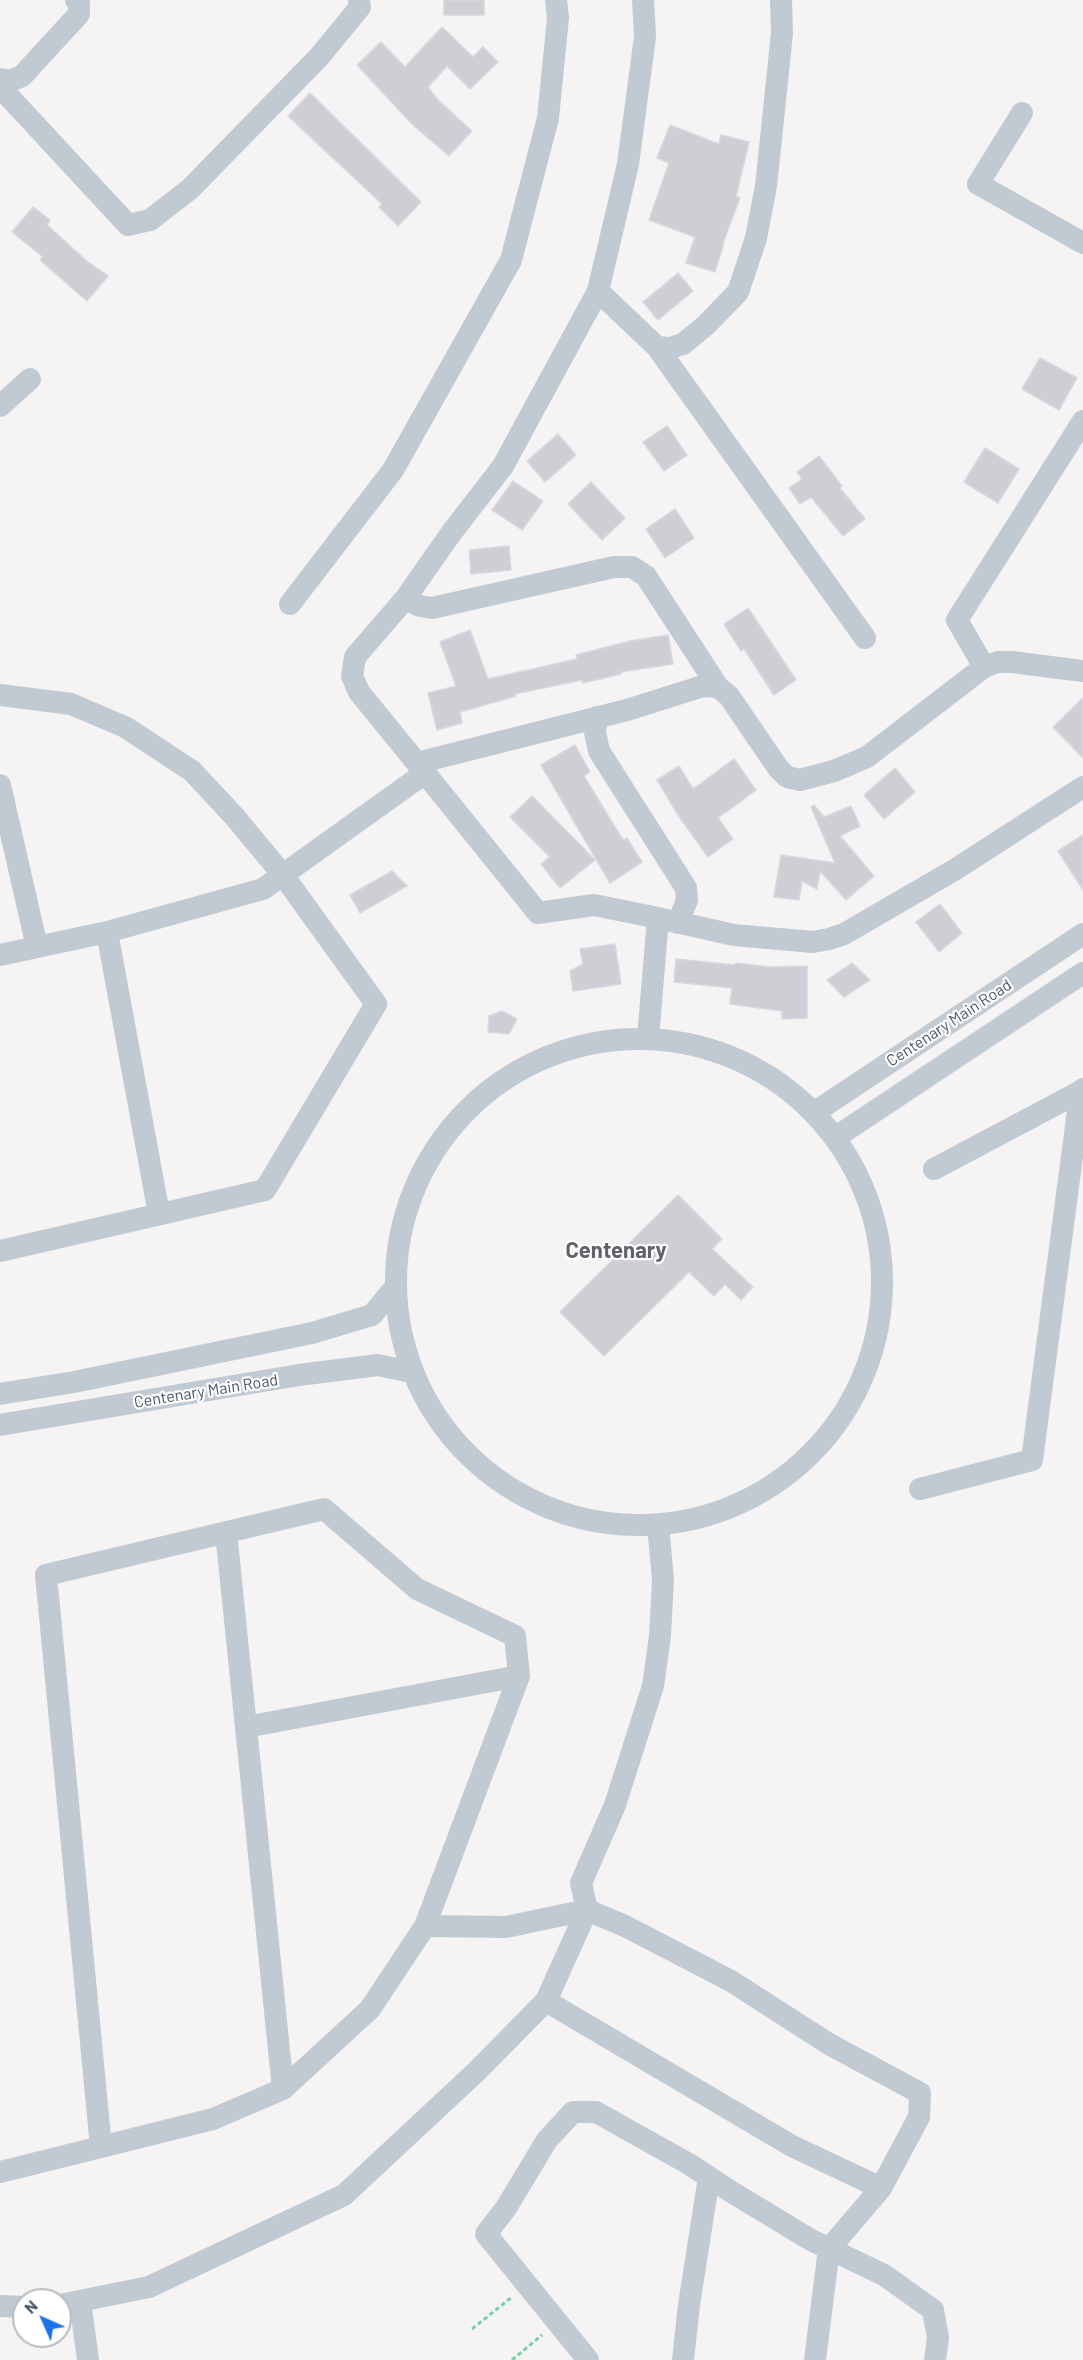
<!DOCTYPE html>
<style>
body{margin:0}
#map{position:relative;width:1083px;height:2360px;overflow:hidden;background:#f5f3f3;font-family:Barlow,sans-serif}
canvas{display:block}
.north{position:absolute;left:12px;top:2288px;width:60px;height:60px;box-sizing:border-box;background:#fff;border:2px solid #b7bbc0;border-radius:50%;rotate:315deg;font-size:16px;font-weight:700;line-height:24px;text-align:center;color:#4a5661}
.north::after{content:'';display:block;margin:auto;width:21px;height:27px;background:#1a73e8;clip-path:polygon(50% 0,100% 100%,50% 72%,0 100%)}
</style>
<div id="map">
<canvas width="1083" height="2360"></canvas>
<div class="north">N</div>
</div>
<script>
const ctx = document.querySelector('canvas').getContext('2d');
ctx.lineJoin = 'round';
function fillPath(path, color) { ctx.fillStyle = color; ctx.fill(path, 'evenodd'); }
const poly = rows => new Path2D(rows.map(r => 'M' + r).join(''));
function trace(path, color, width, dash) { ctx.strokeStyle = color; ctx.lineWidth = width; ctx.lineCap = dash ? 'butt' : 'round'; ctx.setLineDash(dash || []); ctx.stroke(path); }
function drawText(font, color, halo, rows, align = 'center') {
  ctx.font = font + ' Barlow,sans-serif'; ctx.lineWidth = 4.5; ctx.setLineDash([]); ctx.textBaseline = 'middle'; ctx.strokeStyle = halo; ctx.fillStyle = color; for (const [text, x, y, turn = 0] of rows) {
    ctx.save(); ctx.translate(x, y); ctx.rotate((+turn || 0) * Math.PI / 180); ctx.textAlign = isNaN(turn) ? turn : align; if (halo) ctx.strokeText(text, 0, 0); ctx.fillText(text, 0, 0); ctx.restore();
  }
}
const building = poly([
 [444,0,484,0,484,15,444,15,444,0],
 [442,27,473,57,483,47,498,62,470,89,447,66,428,87,438,100,472,131,449,156,412,124,357,65,381,42,405,67,442,27],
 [310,93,421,202,398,226,379,207,382,204,288,116,310,93],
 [670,125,719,144,721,135,749,142,736,196,740,198,723,243,724,243,715,272,686,263,695,237,649,220,669,163,657,158,670,125],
 [33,207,50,220,47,225,88,262,108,276,87,301,40,260,43,257,12,232,33,207],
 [678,273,693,291,658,320,643,302,678,273],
 [1040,358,1077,378,1059,410,1022,389,1040,358],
 [667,426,687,455,664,471,643,442,667,426],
 [558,434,576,455,545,482,527,461,558,434],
 [985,448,1019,469,998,503,964,482,985,448],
 [819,456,842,486,840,488,865,519,843,536,811,497,800,504,789,488,802,479,797,472,819,456],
 [513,481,543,501,522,530,492,510,513,481],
 [591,482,625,518,602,540,568,504,591,482],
 [675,509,694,538,665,558,646,529,675,509],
 [509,546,511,570,471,574,469,550,509,546],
 [748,608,796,680,774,695,744,649,741,651,724,624,748,608],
 [470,630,488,679,577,659,576,655,630,641,668,635,673,664,620,672,621,674,583,683,582,680,515,694,516,696,460,712,462,723,437,730,428,693,456,686,440,642,470,630],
 [1083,698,1083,758,1053,727,1083,698],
 [575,745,590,772,584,776,623,840,627,838,642,862,610,883,541,765,575,745],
 [734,759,756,790,718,818,733,839,708,857,678,815,657,780,679,766,693,789,734,759],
 [895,768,915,792,884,819,864,795,895,768],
 [532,796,595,860,560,888,541,864,550,857,510,817,532,796],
 [814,805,824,817,851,806,860,826,840,836,874,876,846,900,820,871,817,889,802,881,799,900,774,897,781,855,835,863,811,807,814,805],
 [1083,835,1083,890,1058,851,1083,835],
 [392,871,407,886,360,913,350,895,392,871],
 [940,904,962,933,939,952,916,922,940,904],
 [615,944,621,984,573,991,570,971,583,964,580,949,615,944],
 [676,959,735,965,736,963,770,967,807,966,807,1018,782,1019,782,1011,730,1004,732,988,674,982,676,959],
 [852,963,870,980,844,997,827,980,852,963],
 [502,1011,517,1019,509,1034,488,1032,489,1016,502,1011],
 [678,1195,722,1239,712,1249,753,1287,741,1300,725,1284,714,1296,689,1272,604,1356,560,1312,678,1195]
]);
fillPath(building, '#cdcfd5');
trace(building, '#d7d9de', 1.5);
trace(poly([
 [472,2329,512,2297],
 [512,2360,542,2335]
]), '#7ad0a6', 3, [4.5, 3]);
trace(poly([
 [0,79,10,81,22,76,79,14,79,3,76,0],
 [0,87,128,225,150,220,190,189,319,57,360,7,359,0],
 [1022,113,978,184,1083,243],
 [598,291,657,347,670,348,683,344,706,325,738,292,756,238,766,186,782,33,781,0],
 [657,347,865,638],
 [0,406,30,379],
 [405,599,420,606,432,608,614,567,632,567,646,576,718,687],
 [290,604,393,470,511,260,548,118,558,18,556,0],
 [984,667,957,620,1083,421],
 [0,695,71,704,125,727,192,771,234,816,283,875,376,1004,265,1190,0,1251],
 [597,717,595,732,599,751,686,888,687,900,678,923],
 [417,763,627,710,703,686,718,687,729,696,778,768,787,777,800,780,834,771,867,757,984,667,998,662,1012,662,1083,671],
 [425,773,359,692,352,676,355,657,405,599,452,532,503,466,598,291,628,164,645,37,643,0],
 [0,785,37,947],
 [658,918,734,935,813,942,829,939,844,934,956,869,1083,787],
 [107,932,159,1214],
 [0,955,107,932,263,889,425,773,538,913,594,905,658,918,648,1038],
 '396 1282a243 243 0 1 1 486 0a243 243 0 1 1-486 0Z',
 [815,1112,1083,934],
 [836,1137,1083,973],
 [934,1169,1083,1090],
 [0,1394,74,1382,312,1333,372,1315,392,1291],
 [0,1425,299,1375,378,1365,411,1372],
 [920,1489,1032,1460,1078,1111,1083,1089],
 [658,1525,663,1580,660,1636,653,1686,615,1805,581,1883,587,1910,625,1926,731,1981,829,2044,920,2093,919,2117,881,2188,829,2249,815,2360],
 [226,1532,283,2089],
 [246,1727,519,1676],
 [425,1926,506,1927,587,1910],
 [546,2001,792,2146,881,2188],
 [0,2172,213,2119,283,2089,370,2009,425,1926,519,1676,515,1636,417,1589,324,1509,46,1575,101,2147],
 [80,2301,88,2360],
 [60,2305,149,2287,344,2195,476,2072,546,2001,587,1910],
 [0,2306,24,2307],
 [588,2360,486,2234,506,2208,547,2140,573,2112,596,2112,689,2164,730,2191,811,2240,884,2275,933,2310,938,2338,935,2360],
 [683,2360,689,2305,709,2177]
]), '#c1cad2', 22);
drawText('16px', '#4a5661', '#fff', [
 ["Centenary Main Road",949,1023,-33],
 ["Centenary Main Road",206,1391,-9]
]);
drawText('bold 22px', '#5f6368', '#fff', [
 ["Centenary",616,1251]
]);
</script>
